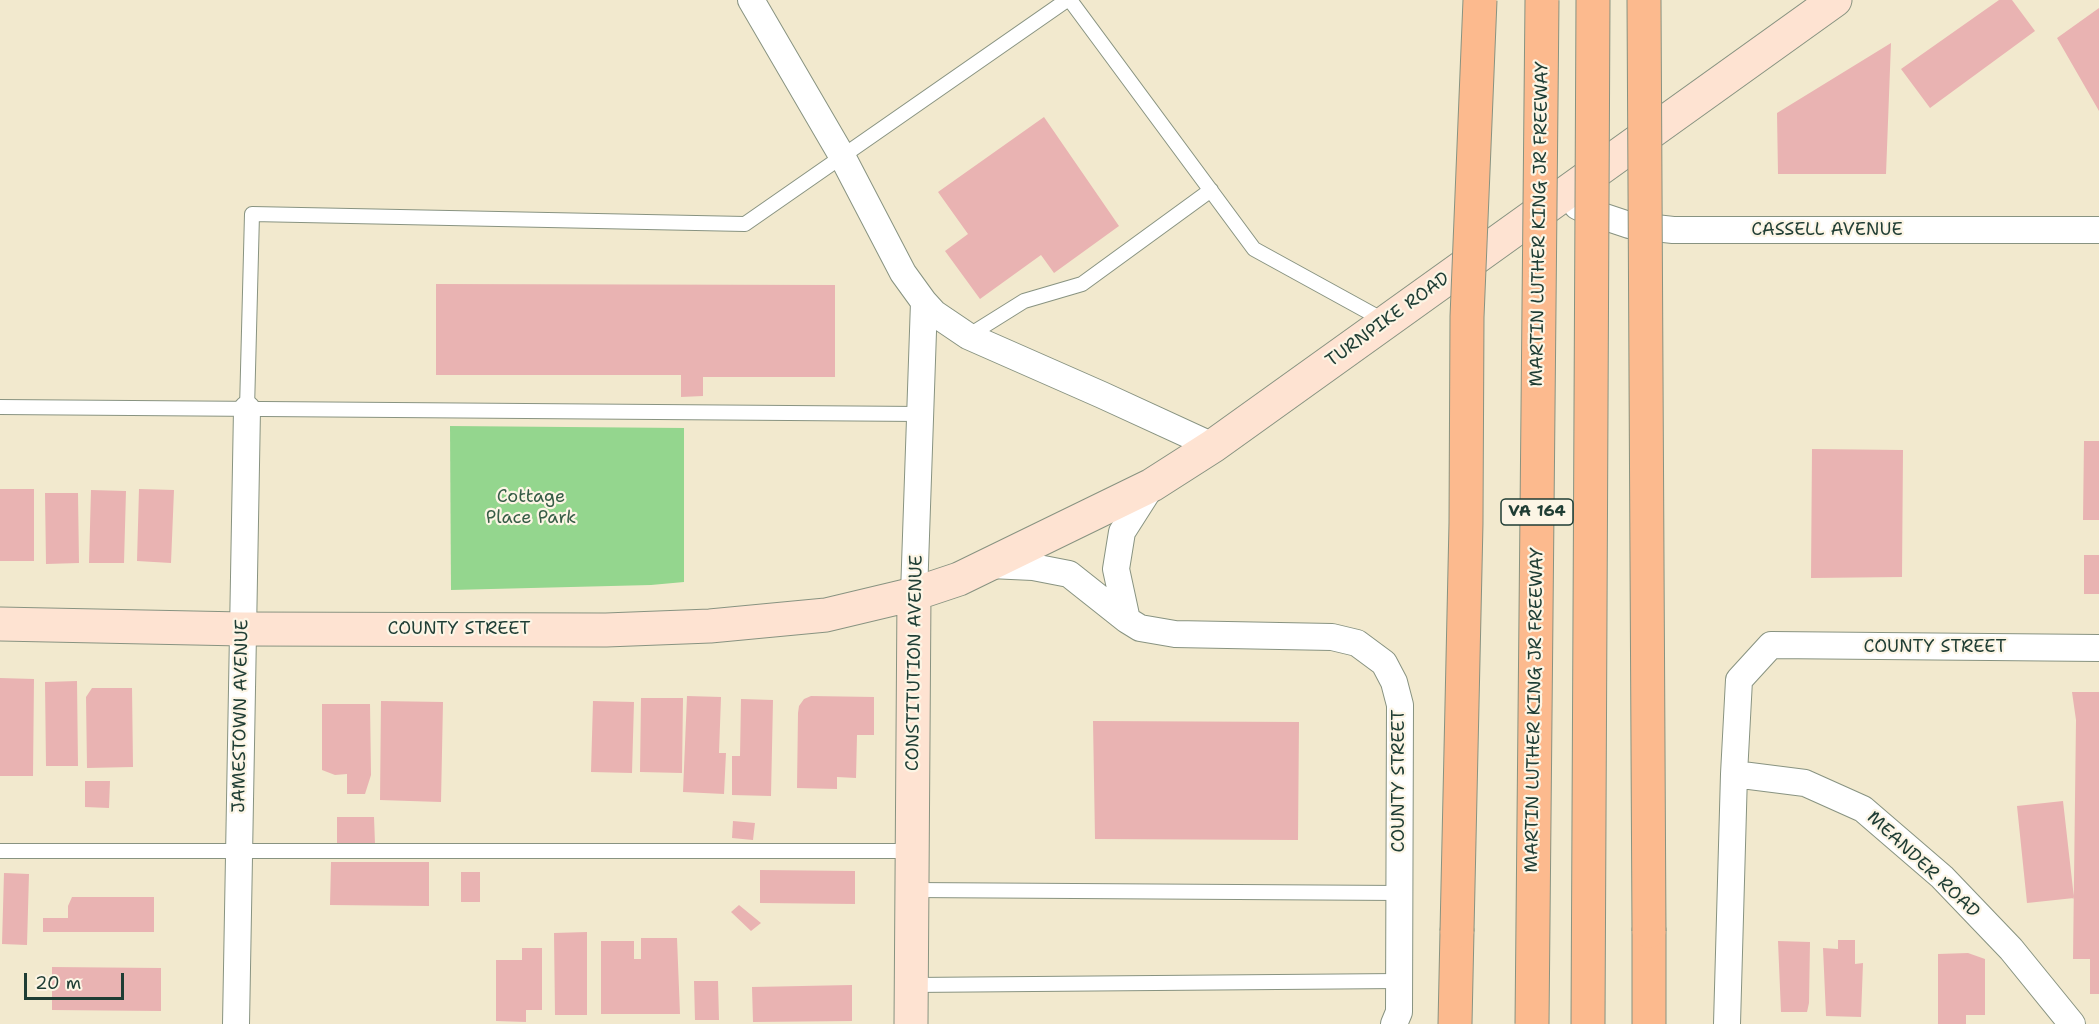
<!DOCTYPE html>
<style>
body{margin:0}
#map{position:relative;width:2099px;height:1024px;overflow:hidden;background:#f2e9ce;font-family:"Shantell Sans",sans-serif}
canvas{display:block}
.scale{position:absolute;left:24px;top:973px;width:100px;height:27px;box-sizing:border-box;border:3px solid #1f3d34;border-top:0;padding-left:8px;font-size:18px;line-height:21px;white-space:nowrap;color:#1f3d34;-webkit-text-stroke:4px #fcf5e5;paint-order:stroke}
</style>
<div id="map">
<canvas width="2099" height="1024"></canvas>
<div class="scale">20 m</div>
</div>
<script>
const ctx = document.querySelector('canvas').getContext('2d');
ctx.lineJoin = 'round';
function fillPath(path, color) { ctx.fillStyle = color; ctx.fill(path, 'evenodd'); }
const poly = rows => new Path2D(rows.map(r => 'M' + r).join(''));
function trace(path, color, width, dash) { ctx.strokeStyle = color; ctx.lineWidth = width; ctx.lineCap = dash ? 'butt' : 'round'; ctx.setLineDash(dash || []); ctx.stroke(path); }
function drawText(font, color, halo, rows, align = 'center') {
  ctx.font = font + ' "Shantell Sans",sans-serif'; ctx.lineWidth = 4.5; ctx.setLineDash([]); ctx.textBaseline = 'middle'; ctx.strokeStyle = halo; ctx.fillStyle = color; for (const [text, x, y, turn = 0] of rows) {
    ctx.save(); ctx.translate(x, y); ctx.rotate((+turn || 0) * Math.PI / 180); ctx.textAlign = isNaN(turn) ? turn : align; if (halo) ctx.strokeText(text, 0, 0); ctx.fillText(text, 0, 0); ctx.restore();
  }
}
fillPath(poly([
 [450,426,684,428,684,582,651,585,451,590]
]), '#94d68e');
fillPath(poly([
 [1999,0,2012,0,2035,31,1930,108,1901,69],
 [2099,8,2099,111,2057,38],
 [1891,43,1886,174,1778,174,1777,113],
 [1044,117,1119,226,1054,273,1041,255,980,299,945,251,968,234,938,192],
 [436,284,835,285,835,377,703,377,703,396,681,397,681,375,436,375],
 [2084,441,2099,441,2099,520,2083,520],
 [1812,449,1903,450,1902,577,1811,578],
 [0,489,34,489,34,561,0,561],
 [139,489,174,490,171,563,137,561],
 [91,490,126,491,124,563,89,563],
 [45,493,78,493,79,563,46,564],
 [2084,555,2099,555,2099,594,2084,594],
 [0,678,34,679,33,776,0,776],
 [77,681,78,766,46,766,45,682],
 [92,688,132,688,133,767,87,768,86,697],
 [2072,692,2099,692,2099,994,2090,994,2090,959,2073,959,2076,720],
 [687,696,721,697,719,753,726,753,724,794,683,792],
 [811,696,874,697,874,735,857,735,856,778,837,777,837,789,797,788,798,713,799,706,804,699],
 [641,698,683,698,682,773,640,772],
 [741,699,773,700,771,796,732,795,732,756,740,756],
 [381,701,443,702,441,802,380,800],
 [593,701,634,702,632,773,591,772],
 [322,704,370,704,371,775,365,794,347,794,347,774,335,775,322,770],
 [1093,721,1299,722,1298,840,1095,839],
 [85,781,110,781,109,808,85,807],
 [2063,801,2074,898,2027,903,2017,806],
 [337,817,374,817,375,844,337,844],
 [733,821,755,823,753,840,732,838],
 [331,862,429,862,429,906,330,905],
 [760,870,855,871,855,904,760,903],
 [461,872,480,872,480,902,461,902],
 [4,873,29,874,27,945,2,944],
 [72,897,154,897,154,932,43,932,43,918,68,918,68,906],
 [739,905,761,923,751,931,731,912],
 [587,932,587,1015,555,1015,554,933],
 [641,938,677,938,680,1014,601,1014,601,941,634,941,634,959,641,959],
 [1838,940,1855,940,1855,964,1863,963,1861,1017,1826,1016,1823,948,1838,949],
 [1778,941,1810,942,1809,1003,1807,1012,1781,1012],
 [522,948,542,948,542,1010,526,1010,526,1022,496,1021,496,960,522,960],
 [1968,953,1985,959,1985,1015,1966,1015,1966,1024,1938,1024,1938,954],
 [52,967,161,968,161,1011,52,1010],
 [694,981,718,981,719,1020,695,1020],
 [852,985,852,1021,753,1022,752,987]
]), '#e9b3b2');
const lane = poly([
 [1070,0,1254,249,1385,321],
 [968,336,1024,301,1082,284,1211,190],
 [0,407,920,414],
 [247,409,252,214,745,224,1067,0],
 [0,851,913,851],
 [912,890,1400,893],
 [912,985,1399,981]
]);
const street = poly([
 [751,0,842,156,903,273,924,302,934,313,968,336,1102,395,1213,446],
 [1577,206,1587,211,1629,225,1673,230,2099,230],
 [990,565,1033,567,1069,574,1127,620,1116,569,1122,532,1152,485],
 [914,594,924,302],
 [1127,620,1140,628,1175,634,1332,637,1357,643,1384,663,1394,682,1400,705,1399,1012,1394,1024],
 [1734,774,1805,783,1863,809,1942,877,2011,949,2072,1024],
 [236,1024,247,409],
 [1727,1024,1734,774,1739,680,1771,645,2099,648]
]);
const secondary = poly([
 [0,624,242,629,606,630,710,626,826,615,914,594,959,579,1152,485,1213,446,1835,0],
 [911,1024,914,594]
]);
const highway = poly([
 [1649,931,1649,1024],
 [1455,1024,1457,931]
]);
trace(lane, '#889381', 16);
trace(street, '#889381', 28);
trace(secondary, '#889381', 35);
trace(highway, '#889381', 35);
trace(lane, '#fff', 14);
trace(street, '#fff', 26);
trace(secondary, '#fee3d2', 33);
trace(highway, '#fcba8e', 33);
const highwayBridge = poly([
 [1644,0,1649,931],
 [1457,931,1466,523,1467,317,1480,0],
 [1532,1024,1542,0],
 [1588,1024,1593,0]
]);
trace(highwayBridge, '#889381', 35, []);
trace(highwayBridge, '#fcba8e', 33);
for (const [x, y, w] of [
 [1537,512,72]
]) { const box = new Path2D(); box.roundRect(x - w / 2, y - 13, w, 26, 4.5); ctx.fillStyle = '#fcf5e5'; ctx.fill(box); trace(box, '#1f3d34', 1.5); }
drawText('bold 16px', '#1f3d34', null, [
 ["VA 164",1537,512]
]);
drawText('18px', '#1f3d34', '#fcf5e5', [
 ["MARTIN LUTHER KING JR FREEWAY",1540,224,-89],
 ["CASSELL AVENUE",1827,230],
 ["TURNPIKE ROAD",1388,320,-36],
 ["COUNTY STREET",459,629],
 ["COUNTY STREET",1935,647],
 ["CONSTITUTION AVENUE",915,663,-89],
 ["MARTIN LUTHER KING JR FREEWAY",1535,710,-89],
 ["JAMESTOWN AVENUE",241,716,-89],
 ["COUNTY STREET",1399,781,-90],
 ["MEANDER ROAD",1923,865,43]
]);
drawText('18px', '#365c46', '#fcf5e5', [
 ["Cottage",531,497],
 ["Place Park",531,518]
]);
</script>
